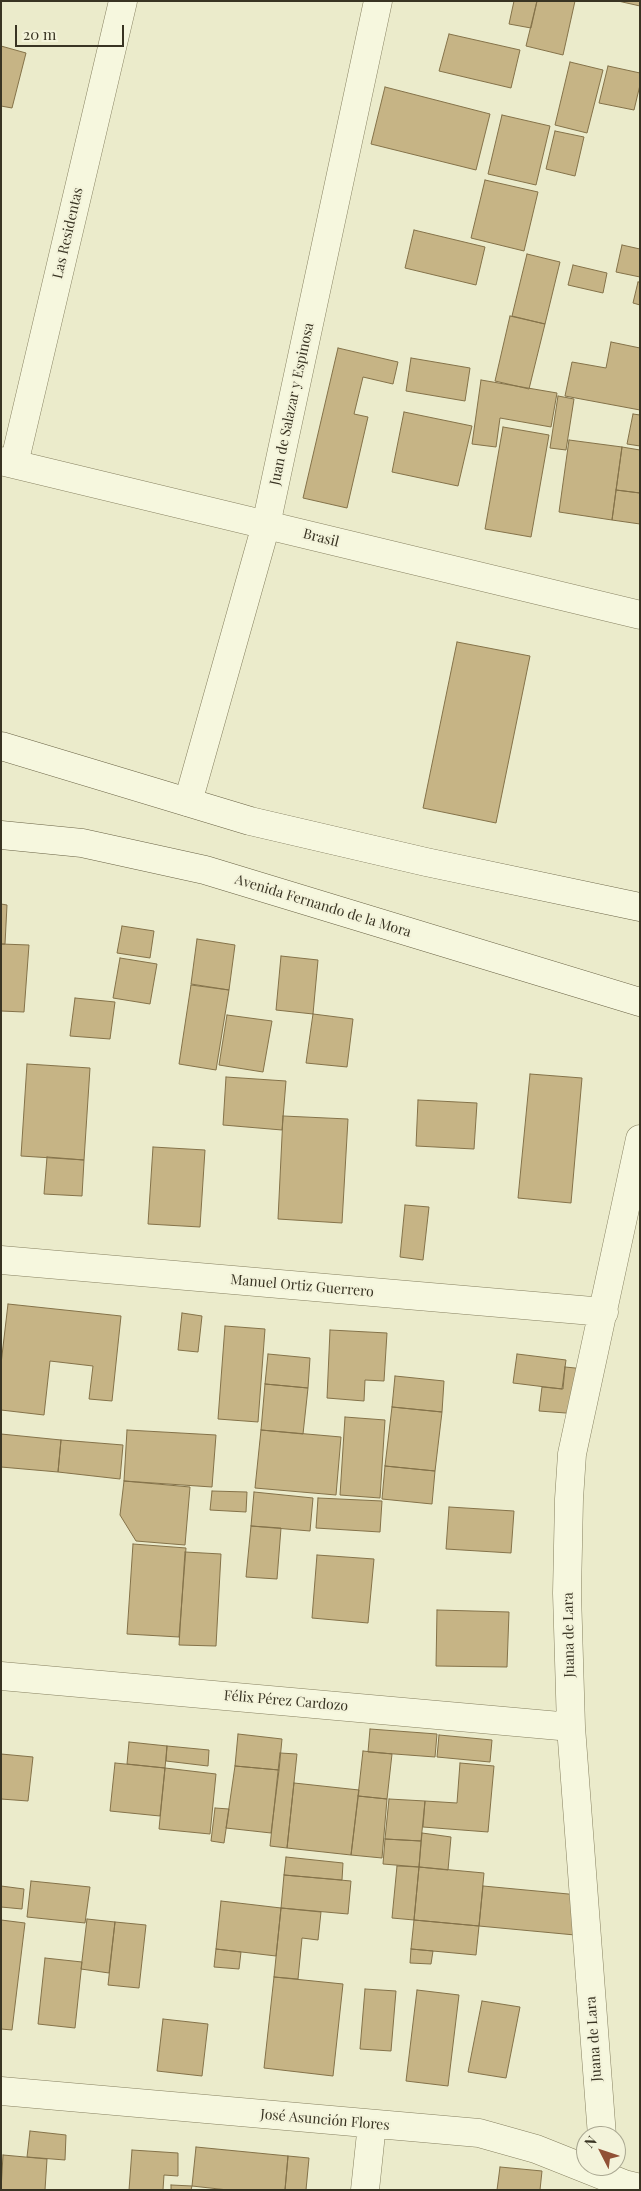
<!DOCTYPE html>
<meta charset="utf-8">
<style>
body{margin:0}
#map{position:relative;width:641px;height:2191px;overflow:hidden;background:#ebebcb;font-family:"Playfair Display",serif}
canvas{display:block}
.frame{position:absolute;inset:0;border:2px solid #393423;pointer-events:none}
.north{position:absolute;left:576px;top:2126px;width:50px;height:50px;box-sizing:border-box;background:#f3f3da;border:1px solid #a9a791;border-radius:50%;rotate:311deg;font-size:14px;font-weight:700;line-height:20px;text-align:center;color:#393423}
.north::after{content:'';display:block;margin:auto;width:18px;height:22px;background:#915136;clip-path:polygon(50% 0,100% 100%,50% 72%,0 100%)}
.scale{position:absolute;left:15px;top:25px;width:109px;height:22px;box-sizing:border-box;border:2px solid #393423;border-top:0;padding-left:6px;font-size:15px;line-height:18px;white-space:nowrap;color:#393423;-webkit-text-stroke:4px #f3f3da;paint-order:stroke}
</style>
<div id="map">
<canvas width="641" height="2191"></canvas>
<div class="frame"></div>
<div class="north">N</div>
<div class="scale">20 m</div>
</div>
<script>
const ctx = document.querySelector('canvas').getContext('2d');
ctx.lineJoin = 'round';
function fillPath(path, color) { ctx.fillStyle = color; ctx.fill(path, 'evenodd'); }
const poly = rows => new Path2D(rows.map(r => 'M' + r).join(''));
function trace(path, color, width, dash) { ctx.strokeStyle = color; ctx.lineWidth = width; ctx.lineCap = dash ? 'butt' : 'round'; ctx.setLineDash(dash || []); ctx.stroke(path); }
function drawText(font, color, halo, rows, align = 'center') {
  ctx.font = font + ' "Playfair Display",serif'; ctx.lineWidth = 4; ctx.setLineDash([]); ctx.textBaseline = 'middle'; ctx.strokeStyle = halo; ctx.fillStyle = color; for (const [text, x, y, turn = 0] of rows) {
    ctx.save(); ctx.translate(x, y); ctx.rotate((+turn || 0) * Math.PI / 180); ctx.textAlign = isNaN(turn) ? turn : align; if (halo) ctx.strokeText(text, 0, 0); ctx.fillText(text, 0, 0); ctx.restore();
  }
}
const building = poly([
 [514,1,537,1,531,28,509,24,514,1],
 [537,1,575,1,563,55,526,46,537,1],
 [618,1,640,1,640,6,618,1],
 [449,34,520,50,511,88,439,71,449,34],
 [1,46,26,53,12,108,1,106,1,46],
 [570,62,603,70,587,133,555,125,570,62],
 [608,66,640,73,640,85,634,110,599,103,608,66],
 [385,87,490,114,476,170,371,144,385,87],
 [502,115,550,126,536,185,488,174,502,115],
 [555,131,584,137,575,176,546,169,555,131],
 [485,180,538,192,524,251,471,238,485,180],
 [414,230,485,247,476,285,405,268,414,230],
 [622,245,640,249,640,277,616,272,622,245],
 [527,254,560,262,545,324,512,316,527,254],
 [573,265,607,273,603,293,568,285,573,265],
 [638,282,640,282,640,305,633,303,638,282],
 [510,316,545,324,529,389,495,381,510,316],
 [611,342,640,348,640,410,565,396,572,362,606,368,611,342],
 [338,348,398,362,393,384,363,377,354,414,368,417,347,508,303,498,338,348],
 [411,358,470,368,465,401,406,391,411,358],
 [481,380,557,393,551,427,500,418,496,447,472,444,481,380],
 [558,396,574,399,566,450,550,448,558,396],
 [404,412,472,426,458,486,392,472,404,412],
 [633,414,640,415,640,446,627,444,633,414],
 [503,427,549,435,531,537,485,529,503,427],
 [569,440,622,447,612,520,559,512,569,440],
 [622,447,640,450,640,493,616,490,622,447],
 [616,490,640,493,640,524,612,520,616,490],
 [457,642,530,656,496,823,423,808,457,642],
 [1,904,7,905,5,944,1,944,1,904],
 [122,926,154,931,150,958,117,953,122,926],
 [197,939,235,945,229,990,191,984,197,939],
 [1,944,29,945,24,1012,1,1011,1,944],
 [281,956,318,960,313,1014,276,1010,281,956],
 [120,958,157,964,150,1004,113,998,120,958],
 [191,985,229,990,216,1070,179,1064,191,985],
 [75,998,115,1002,110,1039,70,1036,75,998],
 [313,1014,353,1019,347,1067,306,1063,313,1014],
 [227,1015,272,1021,263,1072,219,1065,227,1015],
 [27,1064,90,1068,84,1160,21,1156,27,1064],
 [530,1074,582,1078,571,1203,518,1198,530,1074],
 [226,1077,286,1081,282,1130,223,1125,226,1077],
 [418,1100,477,1103,474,1149,416,1146,418,1100],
 [283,1116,348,1119,342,1223,278,1219,283,1116],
 [153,1147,205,1150,200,1227,148,1224,153,1147],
 [47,1157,84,1160,82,1196,44,1194,47,1157],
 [405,1205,429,1207,423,1260,400,1257,405,1205],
 [8,1304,121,1316,112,1401,89,1399,93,1366,50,1361,44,1415,1,1410,1,1364,8,1304],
 [182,1313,202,1316,198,1352,178,1350,182,1313],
 [225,1326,265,1329,258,1422,218,1419,225,1326],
 [330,1330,387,1333,384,1381,365,1380,364,1401,327,1398,330,1330],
 [268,1354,310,1358,308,1388,265,1384,268,1354],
 [517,1354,566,1360,562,1389,513,1383,517,1354],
 [565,1367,585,1369,579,1414,539,1411,542,1387,563,1389,565,1367],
 [395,1376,444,1381,442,1412,392,1407,395,1376],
 [265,1384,308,1388,303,1434,261,1430,265,1384],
 [392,1407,442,1412,435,1471,385,1466,392,1407],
 [345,1417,385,1420,380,1498,340,1495,345,1417],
 [127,1430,216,1435,212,1487,124,1481,127,1430],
 [261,1430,341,1437,336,1495,255,1488,261,1430],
 [1,1434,61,1440,58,1472,1,1467,1,1434],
 [61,1440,123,1445,120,1479,58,1472,61,1440],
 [385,1466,435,1471,432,1504,382,1499,385,1466],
 [124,1481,190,1487,185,1545,136,1541,120,1515,124,1481],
 [212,1491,247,1492,246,1512,210,1510,212,1491],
 [254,1492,313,1498,310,1531,251,1526,254,1492],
 [318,1498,382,1501,380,1532,316,1528,318,1498],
 [449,1507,514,1511,511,1553,446,1549,449,1507],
 [251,1526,281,1528,277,1579,246,1577,251,1526],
 [133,1544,186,1548,179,1637,127,1634,133,1544],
 [185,1552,221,1554,216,1646,179,1645,185,1552],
 [317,1555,374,1559,368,1623,312,1618,317,1555],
 [437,1610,509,1612,507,1667,436,1666,437,1610],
 [370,1729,437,1734,435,1757,368,1752,370,1729],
 [238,1734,282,1739,279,1770,235,1766,238,1734],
 [439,1735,492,1740,490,1762,437,1757,439,1735],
 [129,1742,167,1746,165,1768,127,1764,129,1742],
 [167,1746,209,1750,208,1766,166,1761,167,1746],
 [363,1751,392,1754,387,1799,358,1796,363,1751],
 [280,1753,297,1754,287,1848,270,1846,280,1753],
 [1,1754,33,1757,28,1801,1,1799,1,1754],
 [115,1763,165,1768,160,1816,110,1811,115,1763],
 [460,1763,494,1766,488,1832,423,1827,425,1801,457,1803,460,1763],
 [235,1766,279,1770,271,1833,226,1828,235,1766],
 [165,1768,216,1774,210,1834,159,1829,165,1768],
 [294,1783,359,1790,351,1855,287,1848,294,1783],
 [358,1796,387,1799,382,1858,351,1855,358,1796],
 [389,1799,425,1801,421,1841,385,1839,389,1799],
 [215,1808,229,1809,224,1843,211,1841,215,1808],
 [422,1833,451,1837,448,1870,419,1867,422,1833],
 [385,1839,421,1841,419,1867,383,1864,385,1839],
 [286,1857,343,1863,342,1880,284,1875,286,1857],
 [397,1866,419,1867,414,1920,392,1918,397,1866],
 [419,1867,484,1873,479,1926,414,1920,419,1867],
 [284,1875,351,1881,348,1914,281,1908,284,1875],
 [31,1881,90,1887,85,1923,27,1917,31,1881],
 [1,1886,24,1889,22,1909,1,1907,1,1886],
 [483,1886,579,1895,575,1935,479,1926,483,1886],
 [221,1901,281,1908,276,1956,216,1949,221,1901],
 [281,1908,321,1912,318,1940,302,1938,298,1979,274,1977,281,1908],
 [87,1919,115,1922,109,1973,81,1969,87,1919],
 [1,1920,25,1923,12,2030,1,2029,1,1920],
 [414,1920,479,1926,476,1955,411,1949,414,1920],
 [115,1922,146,1925,139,1988,108,1985,115,1922],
 [216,1949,241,1952,239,1969,214,1967,216,1949],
 [411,1949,433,1951,431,1964,410,1963,411,1949],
 [45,1958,82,1962,75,2028,38,2024,45,1958],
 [274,1977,343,1984,333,2076,264,2068,274,1977],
 [365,1989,396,1991,391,2051,360,2049,365,1989],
 [417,1990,459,1995,448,2086,406,2081,417,1990],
 [482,2001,520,2007,506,2078,468,2072,482,2001],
 [163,2019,208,2024,202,2076,157,2071,163,2019],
 [30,2131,66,2135,65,2160,27,2157,30,2131],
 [196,2147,288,2156,285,2190,228,2190,192,2186,196,2147],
 [132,2150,178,2153,178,2176,164,2175,163,2190,129,2190,132,2150],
 [3,2155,47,2159,45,2190,1,2190,3,2155],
 [288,2156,309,2158,306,2190,285,2190,288,2156],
 [500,2167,542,2171,540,2190,497,2190,500,2167],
 [171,2185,192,2186,191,2190,171,2190,171,2185]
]);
fillPath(building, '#c6b485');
trace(building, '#847249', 1);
const street = poly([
 [1,461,640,615],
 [14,464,123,1],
 [188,802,266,525,378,1],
 [1,1260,604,1312],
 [1,1676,571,1727],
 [1,2091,479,2133,536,2149,624,2184,640,2188],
 [602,2136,571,1727,567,1593,569,1499,572,1454,640,1139],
 [365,2190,372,2124]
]);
const secondary = poly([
 [1,746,250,821,426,862,640,907],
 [1,835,82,843,205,870,640,1002]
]);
trace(street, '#878161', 29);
trace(secondary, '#696244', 29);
trace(street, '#f6f7de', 28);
trace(secondary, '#f6f7de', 28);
drawText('14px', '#393423', '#f3f3da', [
 ["Las Residentas",68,233,-77],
 ["Juan de Salazar y Espinosa",292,404,-78],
 ["Brasil",321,538,14],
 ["Avenida Fernando de la Mora",323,906,17],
 ["Manuel Ortiz Guerrero",302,1286,5],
 ["Juana de Lara",569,1635,-91],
 ["Félix Pérez Cardozo",286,1701,5],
 ["Juana de Lara",594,2039,-94],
 ["José Asunción Flores",325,2120,5]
]);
</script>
